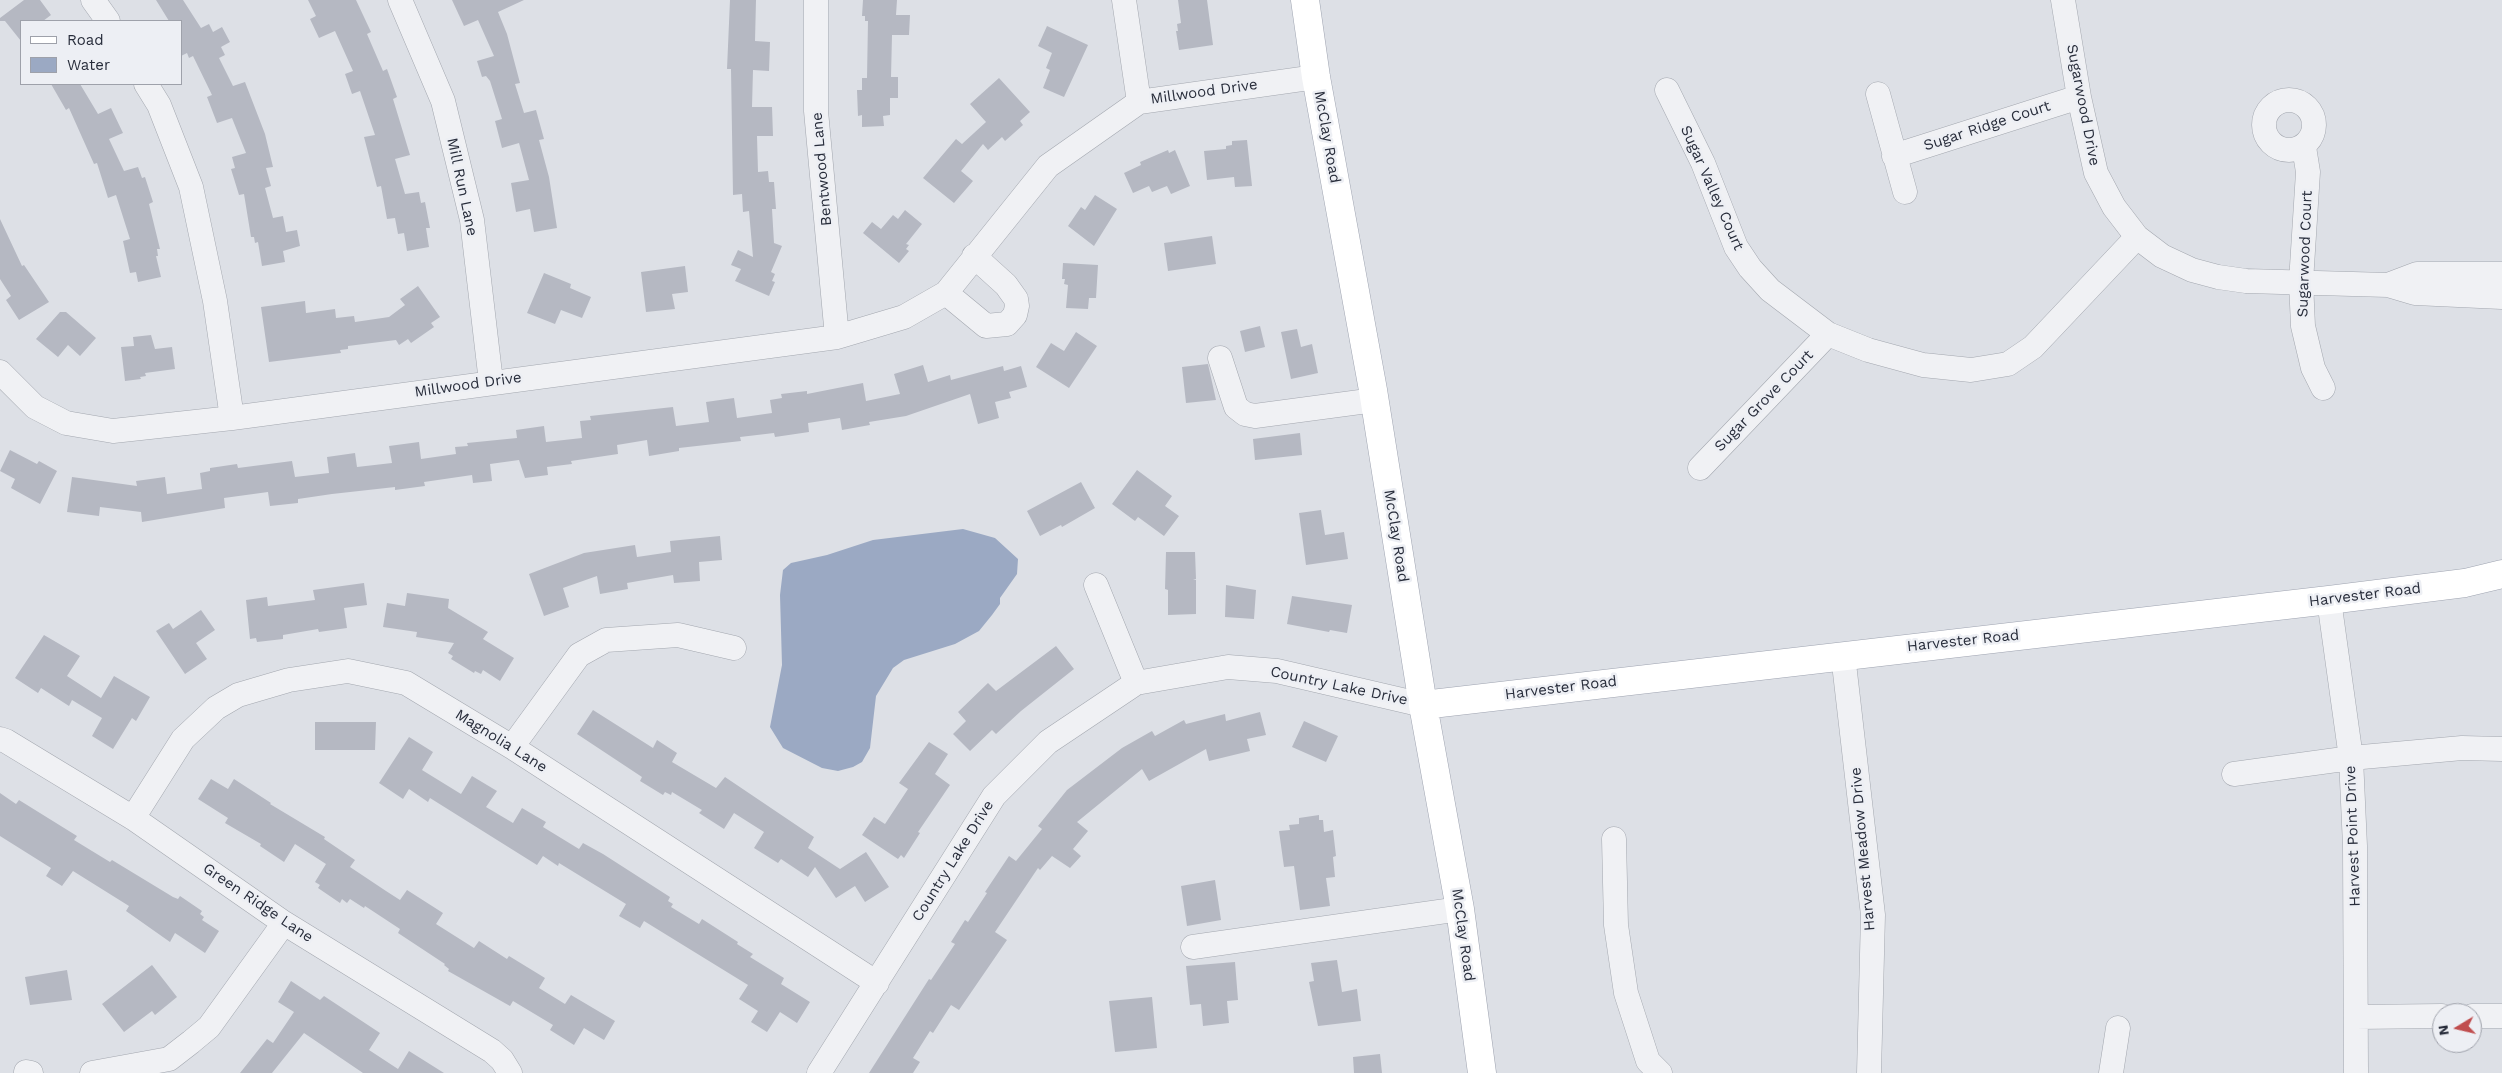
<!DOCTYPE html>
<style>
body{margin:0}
#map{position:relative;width:2502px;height:1073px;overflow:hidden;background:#dde0e6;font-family:"Work Sans",sans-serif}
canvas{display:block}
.legend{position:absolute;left:20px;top:20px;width:162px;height:65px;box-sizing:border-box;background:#edeff4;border:1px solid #9ea1aa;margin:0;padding:6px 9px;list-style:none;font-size:15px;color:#282d3b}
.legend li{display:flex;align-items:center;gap:10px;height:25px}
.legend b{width:25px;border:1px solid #9ea1aa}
.north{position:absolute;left:2432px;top:1003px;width:50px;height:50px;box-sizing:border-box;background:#edeff4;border:1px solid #9ea1aa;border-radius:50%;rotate:261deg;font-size:14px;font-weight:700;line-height:20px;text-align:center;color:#282d3b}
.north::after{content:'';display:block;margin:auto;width:18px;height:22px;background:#c04d4e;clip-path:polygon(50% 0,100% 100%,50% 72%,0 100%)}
</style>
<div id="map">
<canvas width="2502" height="1073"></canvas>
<ul class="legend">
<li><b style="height:6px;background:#fff"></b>Road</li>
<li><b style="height:14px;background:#9ba9c3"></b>Water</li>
</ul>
<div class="north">N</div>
</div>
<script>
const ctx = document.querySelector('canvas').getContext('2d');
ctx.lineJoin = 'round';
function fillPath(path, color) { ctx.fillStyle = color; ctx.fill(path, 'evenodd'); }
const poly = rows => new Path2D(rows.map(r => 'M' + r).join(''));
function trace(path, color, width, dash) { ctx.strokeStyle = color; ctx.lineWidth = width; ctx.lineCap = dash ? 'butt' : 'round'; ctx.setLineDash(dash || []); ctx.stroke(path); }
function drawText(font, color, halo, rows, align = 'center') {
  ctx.font = font + ' "Work Sans",sans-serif'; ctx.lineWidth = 5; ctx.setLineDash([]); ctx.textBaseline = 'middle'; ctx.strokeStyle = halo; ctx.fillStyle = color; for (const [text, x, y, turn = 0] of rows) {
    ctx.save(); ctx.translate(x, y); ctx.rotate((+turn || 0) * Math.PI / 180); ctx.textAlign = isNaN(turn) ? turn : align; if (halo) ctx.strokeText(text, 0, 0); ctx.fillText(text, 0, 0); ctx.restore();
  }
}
fillPath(poly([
 [963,529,995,538,1018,559,1017,574,1000,598,1000,604,992,615,979,631,955,644,904,660,893,668,876,696,870,748,862,762,853,767,838,771,822,768,783,748,770,727,782,665,780,595,783,570,791,563,827,555,873,540]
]), '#9ba9c3');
fillPath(poly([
 [24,0,40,0,51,15,43,21,21,21,21,41,5,21,0,21,0,18],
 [156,0,183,0,201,28,209,24,213,32,222,27,230,42,221,47,225,55,219,58,233,86,245,82,265,134,273,167,266,168,271,186,265,188,273,218,283,216,286,232,297,230,300,246,283,251,285,262,262,266,258,242,255,243,254,237,251,237,244,194,239,195,231,169,235,168,232,157,246,153,232,118,217,123,207,97,212,95,193,56,189,58,187,53,181,56,181,21,169,21],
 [308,0,356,0,371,32,367,34,383,71,387,69,397,97,393,99,410,155,395,159,405,194,419,192,421,203,425,202,430,228,426,228,429,247,407,251,404,233,398,234,395,218,387,219,381,186,377,187,364,137,375,135,360,91,352,94,345,74,353,71,335,31,319,38,310,19,316,16],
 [452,0,524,0,498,12,507,34,520,83,515,84,524,113,536,110,544,139,539,140,549,177,557,228,534,232,530,209,516,212,511,183,529,180,519,143,502,148,495,121,502,119,490,81,486,76,482,77,477,61,494,56,478,20,464,26],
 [730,0,756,0,755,41,770,42,769,71,753,70,752,107,772,107,773,136,757,136,758,172,768,171,769,182,774,182,776,209,772,209,774,243,782,246,771,272,775,274,772,281,775,282,769,296,735,281,741,269,731,265,738,250,753,257,749,211,743,212,742,194,733,195,731,69,727,69],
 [863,0,897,0,896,15,910,15,909,35,892,35,891,77,898,77,898,98,890,98,890,115,883,116,884,126,862,127,862,115,858,116,857,90,862,90,862,78,867,78,868,21,865,21,865,16,862,16],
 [1178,0,1207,0,1213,45,1179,50,1176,31,1178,31,1177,24,1181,23],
 [1047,26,1088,45,1064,97,1043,88,1050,70,1046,68,1052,53,1038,46],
 [999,78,1030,112,1020,121,1023,125,1005,141,1002,137,988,150,983,144,961,171,973,181,954,203,923,178,956,139,962,144,986,122,970,104],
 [51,84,80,84,98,114,111,108,123,133,109,139,124,171,138,167,142,178,145,177,153,202,149,204,160,249,157,249,158,256,156,256,161,277,138,282,136,272,130,273,123,241,130,239,116,195,108,198,97,163,94,164,69,108,66,110],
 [1247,140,1252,186,1235,187,1234,177,1207,180,1204,151,1226,149,1226,146,1232,145,1232,141],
 [1168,150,1169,153,1175,150,1190,186,1171,194,1167,186,1152,192,1149,186,1133,193,1124,173,1141,165,1140,162],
 [1095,195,1117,209,1094,246,1068,226,1081,207,1085,210],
 [905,210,922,224,906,244,909,245,906,249,909,251,899,263,863,233,872,222,881,229,893,215,898,219],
 [0,219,22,266,24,265,49,302,19,320,6,300,11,296,0,279],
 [1212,236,1216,264,1168,271,1164,243],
 [1063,263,1098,265,1096,298,1089,298,1088,309,1066,308,1068,285,1064,284,1065,279,1062,279],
 [685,266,688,292,672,294,675,309,646,312,641,272],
 [544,273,571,284,570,288,591,297,582,318,561,310,555,324,527,313],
 [418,286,440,317,431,323,434,327,411,343,408,339,399,345,396,340,348,346,348,349,340,350,341,353,269,362,261,307,305,301,306,313,335,309,336,318,354,316,355,322,389,317,405,305,400,299],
 [60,312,66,312,96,338,80,356,68,345,58,357,36,339],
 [1260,326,1265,347,1245,352,1240,331],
 [1297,329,1301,347,1312,344,1318,373,1291,379,1281,332],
 [1076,332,1097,346,1069,388,1036,367,1051,343,1064,351],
 [151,335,155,349,172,347,175,369,145,373,146,376,140,377,141,379,125,381,121,347,134,346,133,337],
 [1208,364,1216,400,1186,403,1182,367],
 [923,365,928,382,950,375,951,380,1003,366,1004,371,1021,366,1027,387,1009,392,1011,398,995,402,999,418,978,424,970,394,906,416,869,422,870,425,842,430,840,418,808,423,809,432,775,437,774,433,740,437,741,441,679,448,679,451,649,456,647,440,617,445,618,454,571,461,572,464,547,467,548,475,525,478,519,460,490,464,492,481,473,483,472,475,424,482,425,486,395,490,395,487,332,494,298,499,298,503,270,506,268,492,224,498,225,508,142,522,141,512,100,507,99,516,67,512,72,477,137,486,136,481,165,477,167,494,202,489,200,473,210,471,210,468,237,464,238,468,292,461,295,477,329,473,327,457,355,453,357,467,392,463,389,446,419,442,421,459,456,454,455,447,468,446,467,443,517,438,516,430,544,426,546,442,582,438,580,421,591,420,590,416,673,407,676,426,709,422,706,402,734,398,737,418,772,413,770,400,782,398,781,394,807,391,807,394,863,383,866,401,900,394,894,374],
 [1300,433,1302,455,1255,460,1253,439],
 [10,450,37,464,39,461,57,471,40,504,11,488,15,479,0,471],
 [1137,470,1172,496,1165,506,1179,516,1164,536,1138,517,1135,521,1112,504],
 [1081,482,1095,508,1062,527,1061,525,1040,536,1027,511],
 [1321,510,1325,535,1344,532,1348,559,1306,565,1299,513],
 [720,536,722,560,699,562,700,581,674,583,673,575,627,583,628,589,600,594,597,576,563,588,569,607,544,616,529,574,584,553,635,545,637,557,671,552,670,541],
 [1166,552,1195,552,1196,579,1193,580,1196,580,1196,614,1168,615,1168,590,1165,589],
 [364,583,367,605,344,608,347,628,319,632,318,629,283,635,283,639,257,642,256,638,250,639,246,600,267,597,268,606,315,600,313,590],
 [1226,585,1256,590,1254,619,1225,617],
 [407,593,449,599,448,608,488,632,483,639,514,658,500,681,483,670,481,674,475,671,474,673,451,659,453,656,448,653,454,643,416,637,417,632,383,627,387,603,405,606],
 [1292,596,1352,605,1347,633,1330,630,1329,632,1287,624],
 [201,610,215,630,196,643,207,659,185,674,156,631,169,623,173,629],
 [44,635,80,656,67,676,101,698,114,676,150,697,136,721,132,718,113,749,92,736,102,718,72,700,69,706,41,688,38,693,15,678],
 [1056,646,1074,669,1021,711,996,734,992,730,970,751,953,734,966,721,958,712,988,683,996,691],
 [593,710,653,748,657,740,677,753,672,762,716,788,725,777,814,837,808,848,840,869,866,852,889,887,865,902,855,886,836,898,815,867,808,877,781,859,778,863,754,848,764,832,734,813,724,829,699,813,702,810,672,792,671,795,665,792,663,795,640,781,642,777,577,734],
 [1260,712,1266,735,1247,739,1250,751,1209,761,1206,749,1149,781,1142,769,1077,822,1088,831,1073,849,1081,856,1070,868,1052,856,1040,870,1038,868,995,932,1007,940,959,1010,951,1005,933,1033,930,1031,913,1058,920,1062,913,1073,869,1073,929,979,931,980,955,944,951,942,965,920,968,922,987,893,985,892,1009,856,1016,861,1042,829,1038,826,1067,790,1122,748,1152,731,1155,736,1184,720,1186,724,1225,714,1226,721],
 [1304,721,1338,736,1326,762,1292,747],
 [315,722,376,722,375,750,315,750],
 [409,737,433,752,422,770,461,794,472,776,497,791,486,807,513,823,522,808,546,822,543,827,579,849,583,843,603,854,670,897,668,901,673,904,671,907,699,924,702,919,738,942,737,944,753,954,750,957,784,978,781,984,810,1002,797,1023,780,1012,767,1032,751,1022,758,1011,739,999,748,985,644,921,640,928,619,916,626,904,559,863,558,866,543,856,537,865,430,798,428,802,409,789,403,799,379,783],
 [929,742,948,754,935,774,950,785,918,832,920,833,904,858,901,855,898,859,862,835,874,817,885,824,908,789,899,783],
 [211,779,228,789,234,779,271,803,270,804,325,837,324,839,355,860,350,867,386,891,400,900,407,890,443,913,436,924,474,948,479,941,507,959,509,956,545,978,539,988,565,1004,571,995,615,1021,604,1040,584,1028,574,1045,550,1030,553,1025,513,1001,510,1006,448,971,449,969,444,965,445,964,398,933,400,929,365,906,364,908,350,899,347,903,342,899,340,903,318,888,320,885,315,882,326,864,295,844,284,862,260,846,261,844,225,823,228,818,198,799],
 [0,793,16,804,19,800,77,836,74,840,110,862,112,860,173,897,178,899,180,896,202,911,200,914,204,917,202,920,219,931,205,953,175,933,170,942,126,911,129,906,73,871,62,886,46,876,51,868,0,836],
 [1319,815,1319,820,1323,820,1324,832,1333,830,1336,856,1333,857,1335,877,1326,878,1330,906,1300,910,1294,866,1284,867,1279,831,1290,830,1289,825,1299,824,1299,818],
 [1215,880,1221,920,1187,926,1181,886],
 [1337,960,1342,992,1357,989,1361,1021,1318,1026,1309,982,1314,981,1311,963],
 [1235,962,1238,1000,1227,1001,1229,1023,1203,1026,1201,1004,1190,1005,1186,966],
 [152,965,177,997,155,1015,152,1011,124,1032,102,1004],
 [67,970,72,1000,30,1005,25,977],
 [291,981,320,1000,324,996,380,1033,369,1050,398,1069,409,1051,444,1073,363,1073,304,1033,272,1073,240,1073,267,1039,273,1043,294,1012,278,1002],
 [1152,997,1157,1048,1115,1052,1109,1001],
 [1380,1054,1382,1073,1354,1073,1353,1057]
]), '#b5b8c2');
const minor = poly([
 [93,0,108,21],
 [400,0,443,101,472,220,491,382],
 [816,0,816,111,837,337],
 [1124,0,1139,102],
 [2063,0,2079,97,2096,173,2114,207,2137,237,2162,256,2192,270,2218,277,2246,281,2388,285,2415,293,2502,297],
 [146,84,159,105,191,187,215,301,232,418],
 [1667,90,1703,163,1736,247,1750,268,1770,290,1828,334,1868,350,1923,365,1971,370,2008,364,2033,347,2137,237],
 [1878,94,1905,192],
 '2264 125a25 25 0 1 1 50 0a25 25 0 1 1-50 0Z',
 [2304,147,2308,172,2301,282,2303,326,2313,368,2323,388],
 [1894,156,2079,97],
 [2388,285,2417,274,2502,274],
 [946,293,986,326,1007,324,1015,315,1017,306,1016,299,1006,285,974,256],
 [1220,358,1236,407,1245,414,1255,416,1375,400],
 [0,372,35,407,66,423,113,431,232,418,837,337,904,317,946,293,1048,166,1139,102,1316,77],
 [1700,468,1828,334],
 [1096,585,1136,683],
 [2329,600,2351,758,2355,846,2356,1073],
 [1843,655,1873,915,1869,1073],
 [0,739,6,741,133,818,284,923,492,1051,502,1060,510,1073],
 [512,747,579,655,606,640,678,635,734,648],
 [2234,774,2351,758,2462,748,2502,749],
 [133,818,183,739,216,708,238,695,289,680,348,671,406,683,512,747,877,983],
 [1614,839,1616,925,1626,993,1648,1061,1660,1073],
 [1193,947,1460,909],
 [2472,1016,2502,1016],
 [2356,1017,2442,1016],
 [26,1072,31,1073],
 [92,1073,169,1059,191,1042,209,1027,284,923],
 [819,1073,994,796,1048,742,1136,683,1228,667,1277,671,1423,705],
 [2111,1073,2118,1028]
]);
const major = poly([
 [1305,0,1316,77,1373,390,1423,705,1460,909,1482,1073],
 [1423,705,2329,600,2465,583,2502,574]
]);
trace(minor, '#a3a7af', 25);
trace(major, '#9ea3b0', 29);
trace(minor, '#f0f1f4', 24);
trace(major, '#fff', 28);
drawText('15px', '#282d3b', '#edeff4', [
 ["Millwood Drive",1204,92,-8],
 ["Sugarwood Drive",2083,105,79],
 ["Sugar Ridge Court",1987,126,-18],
 ["McClay Road",1327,137,80],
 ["Bentwood Lane",822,169,-95],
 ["Mill Run Lane",462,187,78],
 ["Sugar Valley Court",1712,188,66],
 ["Sugarwood Court",2305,254,-88],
 ["Millwood Drive",468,385,-8],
 ["Sugar Grove Court",1764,401,-46],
 ["McClay Road",1396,536,81],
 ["Harvester Road",2365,595,-7],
 ["Harvester Road",1963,641,-6],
 ["Country Lake Drive",1339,686,12],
 ["Harvester Road",1561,688,-7],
 ["Magnolia Lane",501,741,32],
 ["Harvest Point Drive",2353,836,-92],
 ["Harvest Meadow Drive",1863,849,-95],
 ["Country Lake Drive",953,861,-58],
 ["Green Ridge Lane",258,903,34],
 ["McClay Road",1463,935,82]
]);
</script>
